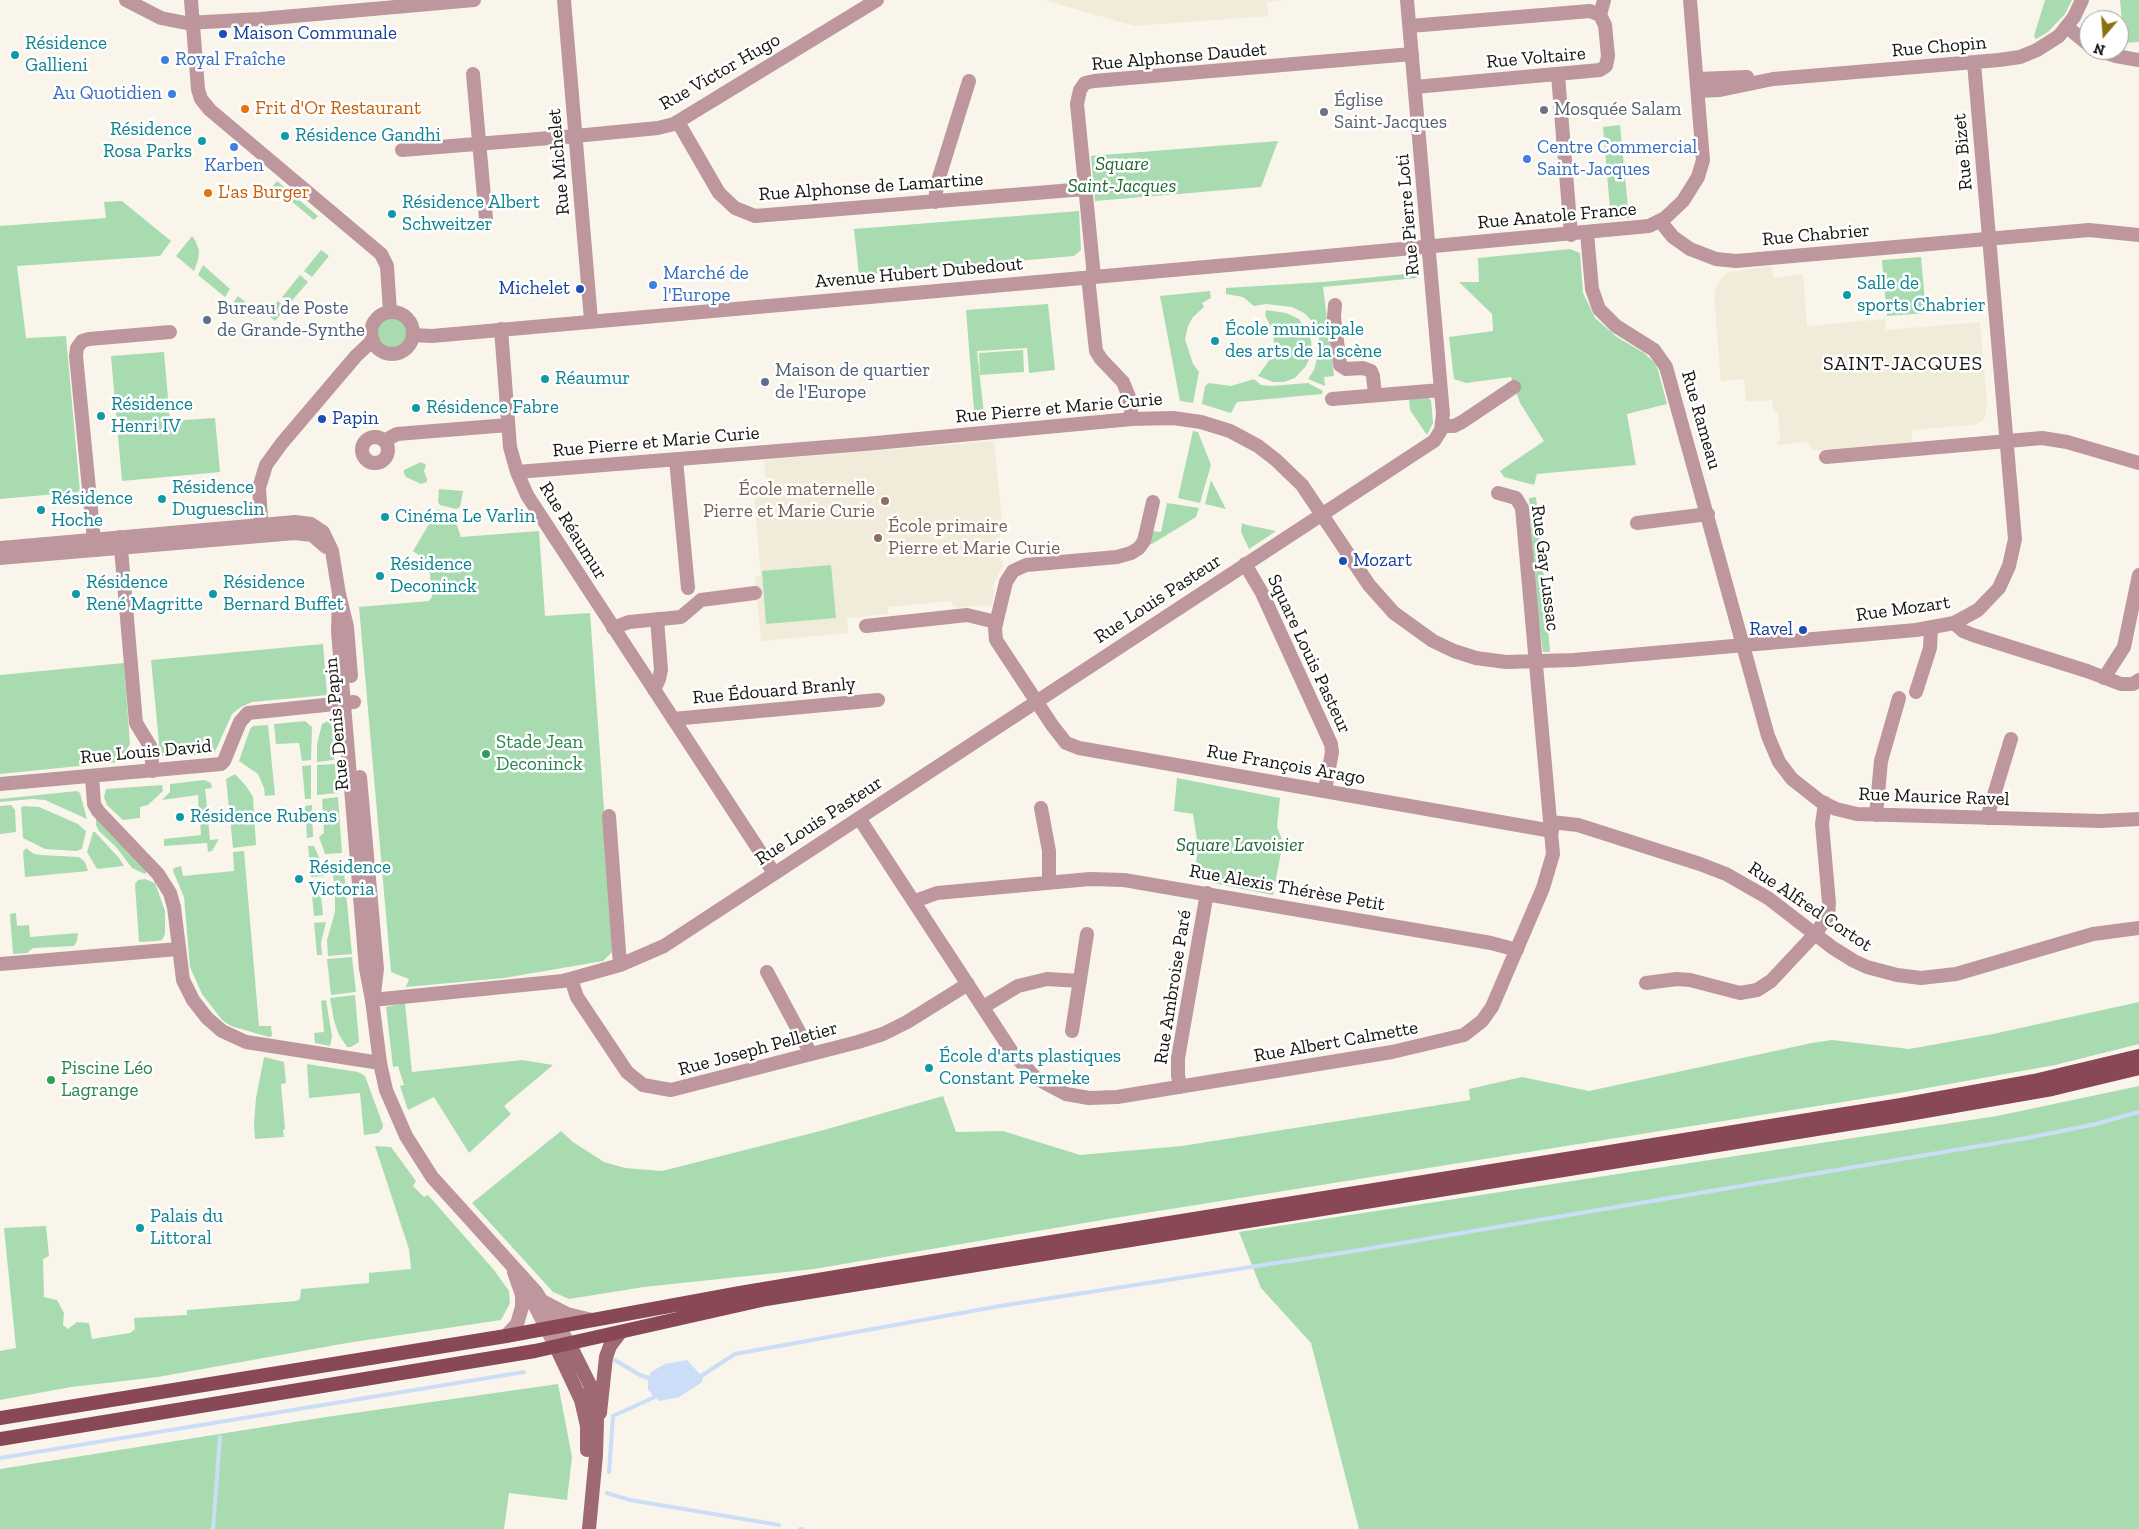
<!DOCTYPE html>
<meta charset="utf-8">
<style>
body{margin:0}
#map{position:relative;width:2139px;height:1529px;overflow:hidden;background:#f9f5eb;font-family:"Zilla Slab",serif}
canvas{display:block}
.north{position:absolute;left:2079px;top:10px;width:50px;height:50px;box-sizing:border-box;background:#fff;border:1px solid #a1a19f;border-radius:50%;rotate:198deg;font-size:14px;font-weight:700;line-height:20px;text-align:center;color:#151410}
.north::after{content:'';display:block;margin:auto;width:18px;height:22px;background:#8a7214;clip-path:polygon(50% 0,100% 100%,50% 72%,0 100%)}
</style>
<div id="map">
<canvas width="2139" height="1529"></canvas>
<div class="north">N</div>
</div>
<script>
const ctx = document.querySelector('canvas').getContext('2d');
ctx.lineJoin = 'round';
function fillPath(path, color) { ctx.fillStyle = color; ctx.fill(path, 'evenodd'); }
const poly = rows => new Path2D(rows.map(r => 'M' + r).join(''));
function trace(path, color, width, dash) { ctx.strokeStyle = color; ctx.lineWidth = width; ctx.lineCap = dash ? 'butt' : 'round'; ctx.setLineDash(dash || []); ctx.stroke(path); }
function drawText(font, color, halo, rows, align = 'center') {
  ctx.font = font + ' "Zilla Slab",serif'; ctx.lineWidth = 5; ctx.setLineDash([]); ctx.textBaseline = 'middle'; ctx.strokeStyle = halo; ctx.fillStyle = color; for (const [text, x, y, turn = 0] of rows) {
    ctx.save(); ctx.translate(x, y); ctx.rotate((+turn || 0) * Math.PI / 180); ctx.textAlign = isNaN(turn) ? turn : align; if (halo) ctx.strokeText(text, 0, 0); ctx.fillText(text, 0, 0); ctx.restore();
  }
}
fillPath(poly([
 [1044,0,1285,0,1267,2,1268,16,1134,26],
 [1772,266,1773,278,1803,274,1807,326,1885,319,1886,330,1980,322,1987,402,1985,417,1981,422,1973,425,1912,430,1912,443,1823,451,1812,449,1808,442,1777,445,1777,442,1780,439,1778,413,1773,410,1772,400,1746,402,1744,379,1721,381,1714,295,1716,286,1721,278,1729,272],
 [994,441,1002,523,998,547,1003,565,992,588,995,590,991,607,985,605,957,608,952,605,951,601,888,607,888,614,847,618,848,633,761,641,755,576,761,576,754,494,767,492,764,460]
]), '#f1ebd9');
fillPath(poly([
 [2045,0,2072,0,2065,14,2048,32,2036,39,2034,36],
 [2120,0,2139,0,2139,42,2124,43],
 [1620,125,1629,218,1590,221,1586,211,1610,209,1603,127],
 [1278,141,1261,187,1095,201,1091,156],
 [277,181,318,216,314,220,273,186],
 [122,201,171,241,160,256,17,266,26,338,66,336,80,492,0,499,0,226,106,218,104,202],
 [1079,211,1081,250,1074,256,859,275,854,229],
 [192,236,195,240,199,250,198,260,194,271,176,256],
 [1570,249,1580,253,1583,293,1595,318,1617,337,1644,353,1654,362,1658,370,1667,404,1627,414,1636,465,1537,474,1534,485,1504,477,1500,471,1544,441,1520,403,1511,377,1466,383,1454,379,1449,337,1493,331,1492,314,1459,282,1479,282,1478,258],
 [321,250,329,256,312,277,304,271],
 [1921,257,1926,313,1887,316,1882,260],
 [203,265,230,289,225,297,198,275],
 [1416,273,1417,278,1323,287,1334,376,1324,377,1325,386,1308,379,1314,370,1319,351,1319,336,1312,321,1304,313,1292,307,1266,304,1254,306,1243,297,1226,294,1226,288,1323,282],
 [300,275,308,282,290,303,282,297],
 [1210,291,1211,298,1202,303,1204,307,1193,317,1188,326,1185,339,1193,364,1199,372,1193,403,1180,401,1160,296],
 [238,296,251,307,252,311,250,317,233,303],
 [278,301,286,308,275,321,267,314],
 [1048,304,1055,370,1029,373,1027,348,977,351,985,423,975,423,966,310],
 [1266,310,1286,313,1299,319,1311,340,1312,353,1306,366,1295,378,1284,382,1273,382,1258,376,1270,359,1274,347,1273,331,1265,315],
 '377 333a15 15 0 1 1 30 0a15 15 0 1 1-30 0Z',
 [1023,350,1024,372,980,375,979,353],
 [164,352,170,421,215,418,220,472,122,481,111,356],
 [1254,379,1261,385,1271,386,1308,383,1323,391,1322,394,1237,402,1231,413,1202,404,1205,386,1209,383,1231,386],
 [1428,398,1431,400,1433,423,1427,435,1410,410,1409,399],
 [1193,431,1198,432,1211,465,1200,503,1178,498],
 [421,462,426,465,424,471,427,479,427,482,421,484,406,477,404,473,404,470],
 [1211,480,1226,509,1205,504],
 [439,489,463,491,460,507,456,509,440,505,438,502],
 [1536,497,1544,578,1550,652,1543,652,1536,603,1529,498],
 [1167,503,1199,508,1196,517,1152,544,1149,543,1152,531,1161,532],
 [438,509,456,523,461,537,539,531,545,616,590,613,614,950,603,961,504,978,406,987,409,979,391,972,359,607,429,601,432,597,429,563,413,551],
 [1242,523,1247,525,1276,531,1249,549,1241,532],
 [831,565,836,618,766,624,762,571],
 [323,644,327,695,252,702,241,707,232,714,214,754,164,757,160,753,151,660],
 [124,663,130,744,119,762,0,774,0,675],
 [305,721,312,727,311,760,302,761,299,743,276,744,274,724],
 [328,721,332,726,334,760,317,762,317,744,322,724],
 [268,725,275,795,265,796,264,788,258,774,239,761,250,729,253,726],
 [335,764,337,793,317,795,317,765],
 [311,765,311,799,305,799,302,766],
 [235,774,246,786,253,797,256,845,233,848,226,779],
 [1177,778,1280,798,1277,827,1283,842,1273,895,1188,878,1189,872,1195,872,1198,846,1193,814,1174,811],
 [204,780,211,783,212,788,205,789,208,815,199,816,198,795,162,800,170,792,170,784],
 [162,785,163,791,148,805,140,807,140,818,123,820,107,805,104,797,106,789],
 [77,791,80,793,87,819,45,800,32,799,0,802,0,799],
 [338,797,342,853,325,854,319,837,324,833,322,799],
 [11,805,15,810,16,832,0,834,0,806],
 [312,805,313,837,307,838,305,806],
 [23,806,39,807,78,824,86,831,82,849,76,851,45,849,23,838,21,808],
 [96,816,148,870,145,874,132,868,116,847,99,831,96,825],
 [200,819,208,819,210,840,219,839,212,851,208,852,207,843,164,846,164,839,201,835],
 [93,832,95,832,119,858,124,866,97,869,87,852],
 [308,846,314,846,321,862,324,876,311,877],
 [26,848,34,854,41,855,79,857,85,862,88,871,25,877,23,852],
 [244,851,259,1026,271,1026,272,1036,269,1037,231,1026,222,1020,202,994,190,967,184,897,173,871,174,868,181,866,183,876,234,871,233,852],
 [343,861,352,954,328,956,327,940,335,912,335,890,331,862],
 [145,879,155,883,165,911,165,934,162,940,156,941,139,942,135,884,138,880],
 [311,884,320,884,323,915,314,916],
 [16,913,17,926,29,925,30,937,78,933,77,941,74,946,33,948,27,953,13,954,10,914],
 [326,922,321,943,322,955,317,955,314,923],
 [352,957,356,992,331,995,327,959],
 [355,995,359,1042,351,1047,347,1047,339,1035,334,1021,330,998],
 [326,1000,332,1036,330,1046,315,1043,314,1033,324,1032,321,1001],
 [2139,1002,2139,1044,2055,1065,1899,1093,1114,1218,814,1269,644,1287,569,1299,553,1292,472,1203,561,1131,573,1142,604,1162,625,1168,662,1171,824,1130,943,1096,956,1132,1003,1131,1080,1155,1182,1146,1470,1100,1469,1089,1522,1077,1589,1091,1812,1043,1832,1040,1909,1049,1993,1034],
 [405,1003,412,1072,522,1060,553,1065,504,1106,511,1114,469,1153,434,1097,408,1110,400,1086,404,1085,398,1066,393,1067,386,1007],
 [264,1057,284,1062,286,1083,281,1084,285,1129,283,1130,284,1137,255,1139,254,1124,256,1098],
 [307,1064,358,1072,365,1076,383,1125,382,1129,378,1133,364,1135,360,1093,309,1098],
 [2139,1086,2139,1529,1359,1529,1311,1343,1261,1288,1239,1232,1997,1116],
 [375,1146,391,1147,416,1181,413,1186,424,1197,428,1195,494,1270,509,1291,510,1303,501,1320,347,1343,158,1377,71,1387,0,1400,0,1351,16,1348,4,1228,46,1226,49,1256,43,1259,44,1297,57,1300,64,1313,63,1325,68,1329,77,1322,89,1323,92,1339,130,1333,135,1329,134,1318,187,1315,187,1310,296,1301,300,1299,301,1289,369,1283,369,1273,411,1269,409,1249],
 [558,1384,572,1457,567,1500,509,1493,504,1529,0,1529,0,1469,326,1417]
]), '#a9dbb1');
fillPath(poly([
 [687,1360,700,1374,703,1379,701,1383,679,1397,660,1401,654,1397,648,1389,648,1382,651,1372,665,1364]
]), '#ccddf8');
trace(poly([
 [613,1359,640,1375,651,1379],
 [698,1378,735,1354,1000,1306,1360,1250,2027,1138,2096,1124,2139,1112],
 [0,1458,524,1372],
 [609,1472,613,1416,657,1396],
 [607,1493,630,1500,779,1525],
 [213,1529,220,1437],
 [800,1529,802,1529]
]), '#ccddf8', 4);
trace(poly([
 [126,0,161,18,186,23,260,19,474,0],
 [564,0,591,320],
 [1600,15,1604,0],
 [1410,26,1590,11,1600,15],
 [2067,27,2089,45],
 [2098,50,2116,56,2139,60],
 [473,74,486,219],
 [1558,75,1571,235],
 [1697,79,1747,77],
 [1415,87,1600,70,1606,66,1608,56,1605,25,1600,15],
 [1698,91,1720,90,1773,79,1999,60,2020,57,2037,50,2059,36,2074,17,2082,0],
 [678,122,719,193,735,208,755,216,1085,189],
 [402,150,575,136,658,128,674,124,877,0],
 [935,202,937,184,969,81],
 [1660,221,1673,237,1690,249,1716,259,1736,261,2089,230,2139,235],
 [1587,233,1592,289,1599,309,1616,326,1654,350,1666,367,1768,736,1779,762,1792,779,1820,801,1836,809,1857,814,2101,821,2139,819],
 [1088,277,1096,351,1101,359,1123,382,1129,397,1132,419],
 [1094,277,1077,104,1080,90,1085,83,1094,81,1412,54],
 [1335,305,1334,317,1340,365,1346,369,1363,368,1371,371,1373,376,1375,395],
 [501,329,510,447,517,472,527,495,774,873],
 [413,335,432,336,1262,262,1649,226,1665,218,1683,201,1698,177,1703,160,1690,0],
 [1332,399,1441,390],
 [1443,426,1454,426,1462,422,1514,387],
 '362 450a13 13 0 1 1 26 0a13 13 0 1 1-26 0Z',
 [384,441,397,434,508,425],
 [1826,457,2042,438,2067,442,2139,463],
 [676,460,688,588],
 [517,472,865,444,1132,419,1173,418,1201,422,1230,431,1258,446,1276,460,1302,485,1369,585,1394,613,1433,641,1454,651,1476,658,1506,662,1574,660,1916,630,1954,623,1978,610,1999,588,2009,566,2015,539,1974,63],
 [1153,502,1144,541,1139,548,1131,553,1117,557,1026,565,1013,571,1006,582,995,628,996,640,1052,725,1066,743,1079,748,1552,831],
 [1637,523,1708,514],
 [120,537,136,723,150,746,153,771],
 [95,550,76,356,77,348,82,341,89,339,170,332],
 [1245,564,1262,593,1331,744,1332,752,1325,790],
 [1954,623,1963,631,1973,635,2087,671,2121,684,2133,684,2139,680],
 [866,626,967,615,996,622],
 [613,628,629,622,681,617,701,600,755,593],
 [2104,678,2124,647,2139,575],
 [654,690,659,679,661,670,657,619],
 [1916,692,1930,648,1931,628],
 [673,719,878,700],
 [92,776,94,804,98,811,158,874,170,893,174,907,183,980,193,1000,207,1018,222,1031,246,1042,380,1063],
 [0,784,221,764,224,761,240,722,248,713,354,702],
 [1041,808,1049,851,1049,882],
 [1876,815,1881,761,1899,698],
 [609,816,620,965],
 [859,818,1014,1055,1036,1078,1066,1094,1089,1098,1117,1097,1392,1052,1464,1035,1482,1021,1492,1007,1543,888,1553,854,1522,508,1516,498,1498,493],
 [1987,818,2011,739],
 [1551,822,1578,825,1700,864,1726,874,1768,898,1833,948,1854,961,1867,967,1897,975,1921,978,1956,974,2093,934,2139,928],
 [915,901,937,893,1090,879,1124,880,1491,943,1517,950],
 [0,964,178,949],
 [767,972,811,1054],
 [571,979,577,997,627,1072,643,1085,671,1090,858,1042,883,1034,907,1022,968,984],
 [1646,983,1677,979,1690,980,1740,993,1757,990,1771,981,1815,934,1828,916,1829,903,1822,824,1825,803],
 [372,1000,563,981,620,965,664,946,1434,441,1441,430,1443,414,1407,0],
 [983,1007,1018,986,1047,979,1080,981],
 [1072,1031,1087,934],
 [1180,1087,1178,1075,1178,1058,1207,893]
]), '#bd979d', 14);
trace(poly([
 [191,0,198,89,201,99,210,110,381,254,387,266,390,312],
 '371 333a21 21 0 1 1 42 0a21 21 0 1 1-42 0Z',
 [262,534,259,488,266,465,282,443,356,356,373,340],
 [0,548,295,522,311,524,323,532,332,551,339,594,347,627,351,676],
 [0,558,295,533,312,535,326,547],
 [339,594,338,632,366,969,372,1000,380,1063,386,1090,406,1136,432,1177,536,1292,570,1345],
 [360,777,377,969,374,994],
 [530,1296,556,1347],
 [544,1302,567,1314,592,1320],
 [506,1336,517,1324,522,1307,522,1295,514,1272]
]), '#bd979d', 14);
trace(poly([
 [570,1345,590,1385,597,1421,596,1455,589,1529],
 [556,1347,581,1400,587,1426,587,1450],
 [600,1413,606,1357,610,1346,620,1333]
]), '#9f6973', 14);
trace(poly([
 [0,1418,506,1336,740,1293,884,1269,1901,1105,2034,1081,2139,1056],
 [0,1439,535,1351,766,1299,1897,1116,2052,1089,2139,1068]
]), '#884855', 14);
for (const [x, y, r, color] of [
 [223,34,5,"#1a4fb4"],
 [15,55,5,"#0f9aa8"],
 [165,60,5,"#3f7fe0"],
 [172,94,5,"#3f7fe0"],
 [245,109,5,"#e8710a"],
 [1544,110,5,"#6b7280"],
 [1324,112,5,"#6b7280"],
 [285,136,5,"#0f9aa8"],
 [202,141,5,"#0f9aa8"],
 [234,147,5,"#3f7fe0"],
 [1527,159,5,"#3f7fe0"],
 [208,193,5,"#e8710a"],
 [392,214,5,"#0f9aa8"],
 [653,285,5,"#3f7fe0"],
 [580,289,5,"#1a4fb4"],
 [1847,295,5,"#0f9aa8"],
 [207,320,5,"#5c6f8a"],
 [1215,341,5,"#0f9aa8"],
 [545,379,5,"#0f9aa8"],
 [765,382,5,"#5c6f8a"],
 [416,408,5,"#0f9aa8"],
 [101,416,5,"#0f9aa8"],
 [322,419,5,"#1a4fb4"],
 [162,499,5,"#0f9aa8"],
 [885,501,5,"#8d6e63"],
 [41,510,5,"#0f9aa8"],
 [385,517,5,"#0f9aa8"],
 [878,538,5,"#8d6e63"],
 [1343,561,5,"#1a4fb4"],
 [380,576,5,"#0f9aa8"],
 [76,594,5,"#0f9aa8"],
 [213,594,5,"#0f9aa8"],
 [1803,630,5,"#1a4fb4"],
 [486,754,5,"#2e9e5b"],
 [180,817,5,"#0f9aa8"],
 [299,879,5,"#0f9aa8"],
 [929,1068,5,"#0f9aa8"],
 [51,1080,5,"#2e9e5b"],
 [140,1228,5,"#0f9aa8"]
]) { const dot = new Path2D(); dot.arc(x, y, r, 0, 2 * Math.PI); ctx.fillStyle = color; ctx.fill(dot); trace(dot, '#fff', 2); }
drawText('19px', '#164399', '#fff', [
 ["Maison Communale",233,34],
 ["Michelet",570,289,"right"],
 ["Papin",332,419],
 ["Mozart",1353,561],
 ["Ravel",1793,630,"right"]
], 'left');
drawText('19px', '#0d838f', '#fff', [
 ["Résidence",25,44],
 ["Gallieni",25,66],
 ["Résidence",192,130,"right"],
 ["Rosa Parks",192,152,"right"],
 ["Résidence Gandhi",295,136],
 ["Résidence Albert",402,203],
 ["Schweitzer",402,225],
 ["Salle de",1857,284],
 ["sports Chabrier",1857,306],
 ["École municipale",1225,330],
 ["des arts de la scène",1225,352],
 ["Réaumur",555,379],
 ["Résidence",111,405],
 ["Henri IV",111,427],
 ["Résidence Fabre",426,408],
 ["Résidence",172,488],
 ["Duguesclin",172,510],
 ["Résidence",51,499],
 ["Hoche",51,521],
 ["Cinéma Le Varlin",395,517],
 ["Résidence",390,565],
 ["Deconinck",390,587],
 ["Résidence",86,583],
 ["René Magritte",86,605],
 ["Résidence",223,583],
 ["Bernard Buffet",223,605],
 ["Résidence Rubens",190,817],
 ["Résidence",309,868],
 ["Victoria",309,890],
 ["École d'arts plastiques",939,1057],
 ["Constant Permeke",939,1079],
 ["Palais du",150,1217],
 ["Littoral",150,1239]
], 'left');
drawText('19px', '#151410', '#fff', [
 ["Rue Chopin",1939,47,-5],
 ["Rue Alphonse Daudet",1179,57,-5],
 ["Rue Voltaire",1536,58,-5],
 ["Rue Victor Hugo",720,72,-30],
 ["Rue Bizet",1963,152,-95],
 ["Rue Michelet",559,162,-95],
 ["Rue Alphonse de Lamartine",871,187,-4],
 ["Rue Pierre Loti",1408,215,-95],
 ["Rue Anatole France",1557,216,-5],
 ["Rue Chabrier",1816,235,-5],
 ["Avenue Hubert Dubedout",919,273,-5],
 ["Rue Pierre et Marie Curie",1059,408,-5],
 ["Rue Rameau",1701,420,74],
 ["Rue Pierre et Marie Curie",656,442,-5],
 ["Rue Réaumur",573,531,58],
 ["Rue Gay Lussac",1545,568,83],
 ["Rue Louis Pasteur",1158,599,-33],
 ["Rue Mozart",1903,609,-8],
 ["Square Louis Pasteur",1309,654,65],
 ["Rue Édouard Branly",774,691,-5],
 ["Rue Denis Papin",337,724,-95],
 ["Rue Louis David",146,752,-5],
 ["Rue François Arago",1286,765,10],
 ["Rue Maurice Ravel",1934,797,2],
 ["Rue Louis Pasteur",819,821,-33],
 ["Rue Alexis Thérèse Petit",1287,888,10],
 ["Rue Alfred Cortot",1810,907,34],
 ["Rue Ambroise Paré",1173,987,-81],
 ["Rue Albert Calmette",1336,1042,-10],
 ["Rue Joseph Pelletier",758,1049,-15]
]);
drawText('19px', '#366cbe', '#fff', [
 ["Royal Fraîche",175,60],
 ["Au Quotidien",162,94,"right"],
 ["Centre Commercial",1537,148],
 ["Saint-Jacques",1537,170],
 ["Karben",234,166,"center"],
 ["Marché de",663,274],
 ["l'Europe",663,296]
], 'left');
drawText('19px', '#5b616d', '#fff', [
 ["Église",1334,101],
 ["Saint-Jacques",1334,123],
 ["Mosquée Salam",1554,110]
], 'left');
drawText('19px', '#c56008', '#fff', [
 ["Frit d'Or Restaurant",255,109],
 ["L'as Burger",218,193]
], 'left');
drawText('italic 19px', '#206634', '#fff', [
 ["Square",1122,165],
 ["Saint-Jacques",1122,187],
 ["Square Lavoisier",1240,846]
]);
drawText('19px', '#4e5e75', '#fff', [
 ["Bureau de Poste",217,309],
 ["de Grande-Synthe",217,331],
 ["Maison de quartier",775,371],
 ["de l'Europe",775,393]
], 'left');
drawText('19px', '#785e54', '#fff', [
 ["École maternelle",875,490],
 ["Pierre et Marie Curie",875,512],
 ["École primaire",888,527,"left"],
 ["Pierre et Marie Curie",888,549,"left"]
], 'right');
drawText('19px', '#27864d', '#fff', [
 ["Stade Jean",496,743],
 ["Deconinck",496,765],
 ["Piscine Léo",61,1069],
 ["Lagrange",61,1091]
], 'left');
ctx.letterSpacing = '1px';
drawText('20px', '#151410', '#fff', [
 ["SAINT-JACQUES",1903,364]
]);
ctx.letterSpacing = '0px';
</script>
